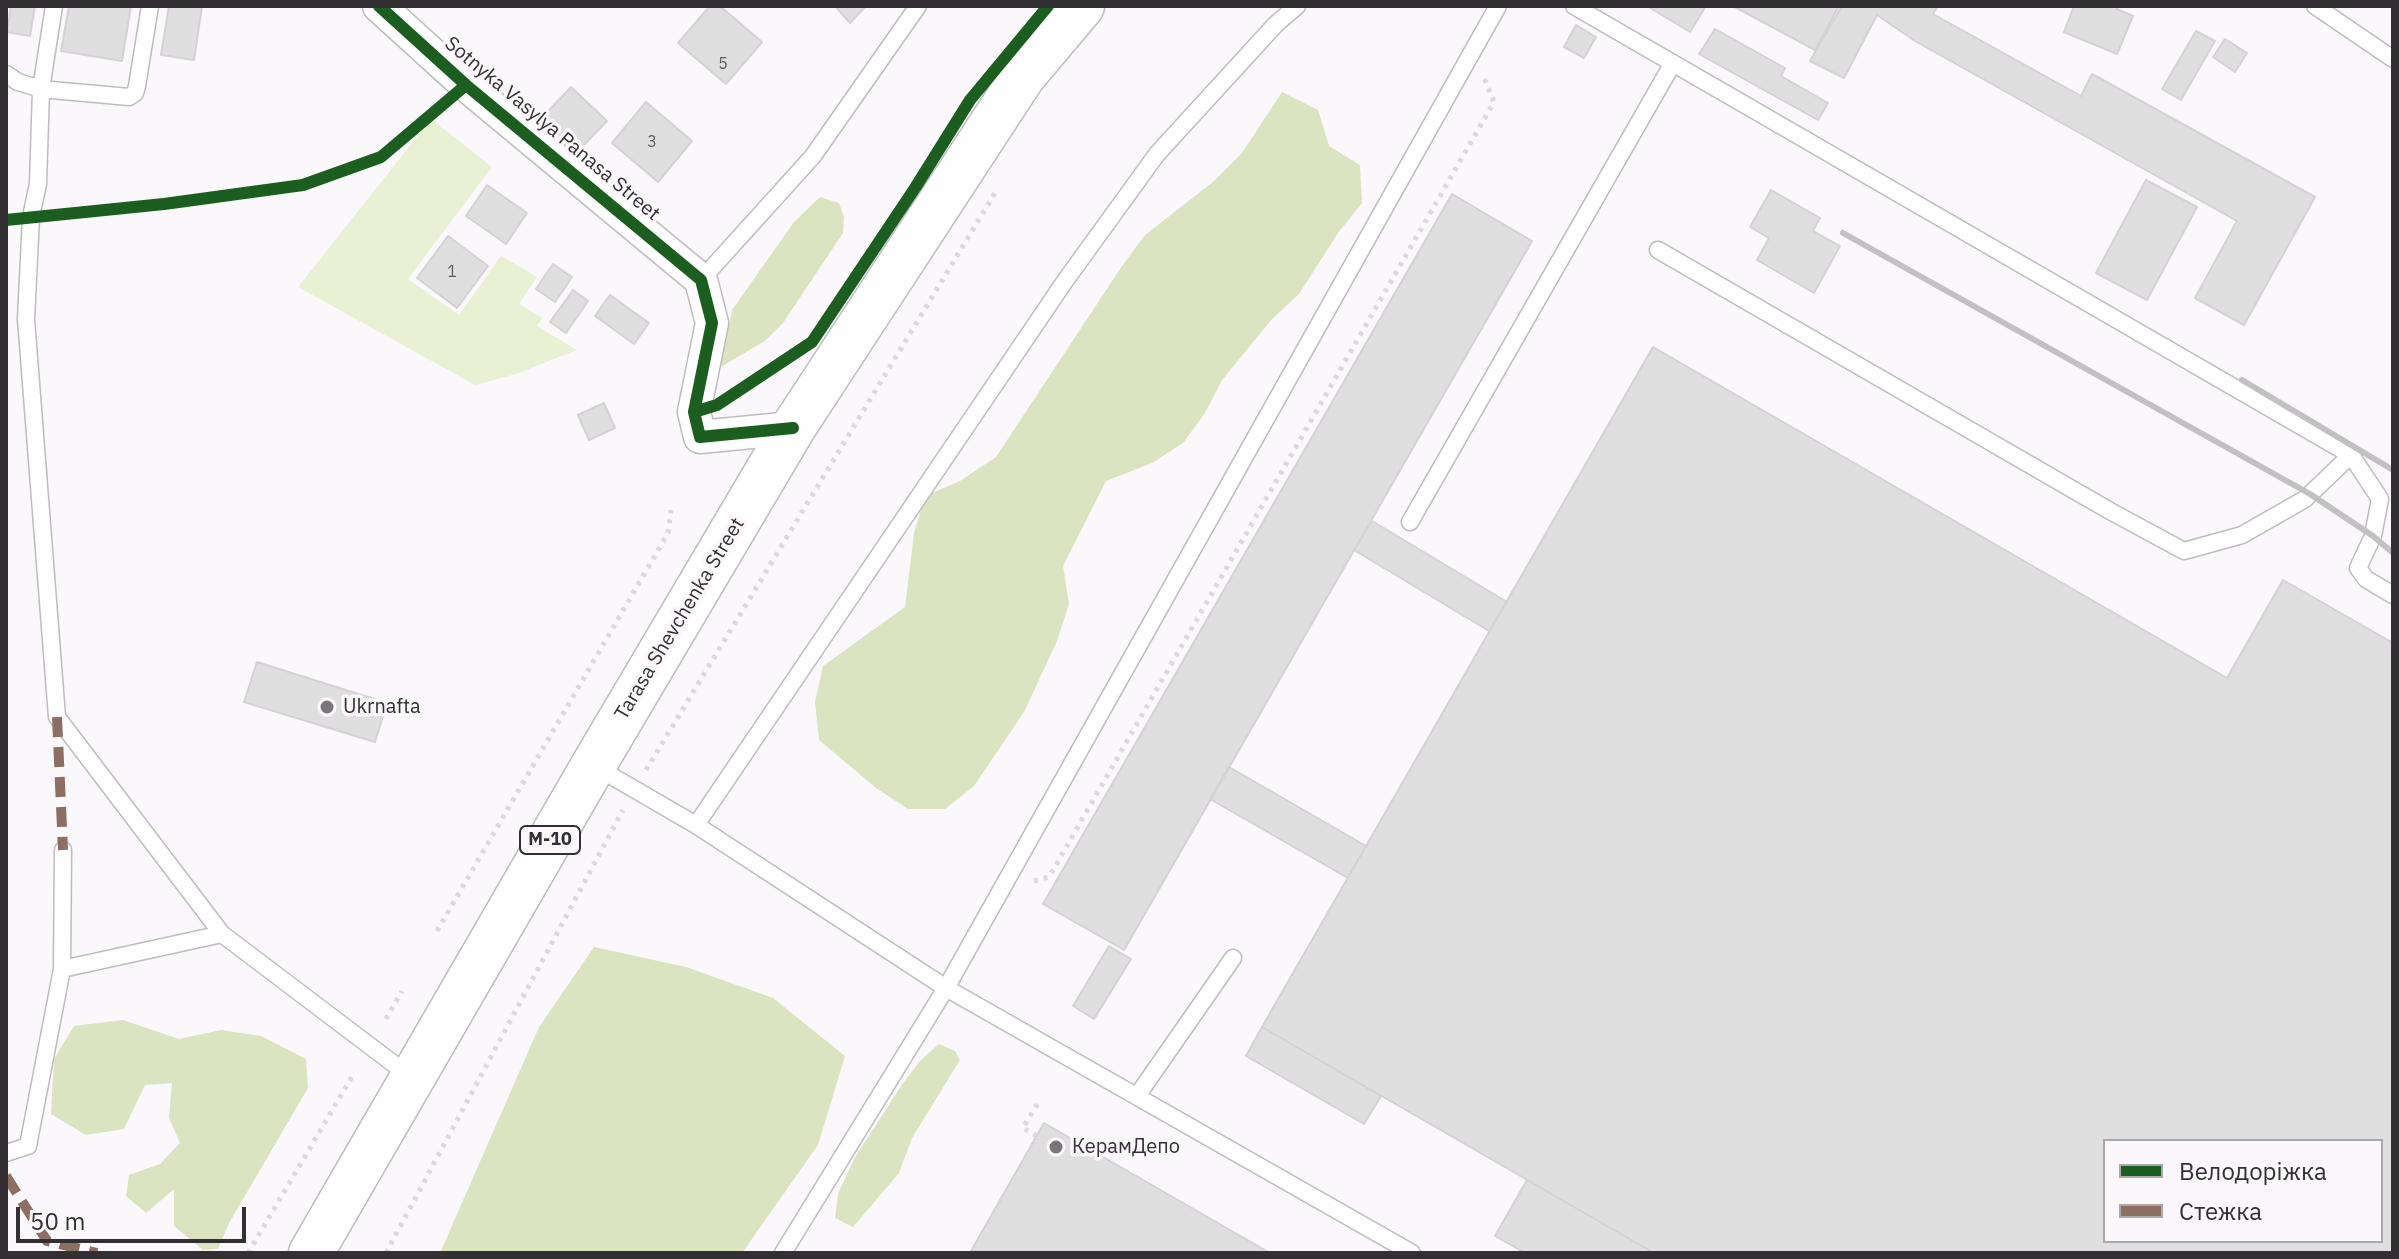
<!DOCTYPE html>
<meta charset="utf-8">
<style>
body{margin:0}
#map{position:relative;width:2399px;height:1259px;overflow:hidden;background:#faf8fa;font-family:"IBM Plex Sans",sans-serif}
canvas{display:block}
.frame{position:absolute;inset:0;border:8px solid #323032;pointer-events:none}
.legend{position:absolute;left:2103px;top:1139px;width:280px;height:104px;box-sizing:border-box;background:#fbf7fb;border:2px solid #aba7ab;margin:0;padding:10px 14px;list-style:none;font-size:24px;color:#323032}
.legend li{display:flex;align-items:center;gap:16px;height:40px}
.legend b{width:40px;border:2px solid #aba7ab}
.scale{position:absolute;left:16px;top:1207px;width:230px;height:36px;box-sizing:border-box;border:4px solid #323032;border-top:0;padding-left:10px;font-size:24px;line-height:28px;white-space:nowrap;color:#323032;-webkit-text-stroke:6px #fbf7fb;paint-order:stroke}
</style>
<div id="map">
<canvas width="2399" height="1259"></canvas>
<div class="frame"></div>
<ul class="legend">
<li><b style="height:10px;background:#1b5e20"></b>Велодоріжка</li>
<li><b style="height:10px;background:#8d6e63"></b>Стежка</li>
</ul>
<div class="scale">50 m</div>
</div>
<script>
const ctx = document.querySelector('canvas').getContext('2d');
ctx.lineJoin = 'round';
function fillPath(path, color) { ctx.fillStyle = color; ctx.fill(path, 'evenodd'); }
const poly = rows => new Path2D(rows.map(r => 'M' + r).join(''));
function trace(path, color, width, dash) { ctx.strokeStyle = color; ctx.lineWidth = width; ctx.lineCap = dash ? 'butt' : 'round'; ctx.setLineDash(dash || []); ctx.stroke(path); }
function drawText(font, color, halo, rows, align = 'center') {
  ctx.font = font + ' "IBM Plex Sans",sans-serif'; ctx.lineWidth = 7; ctx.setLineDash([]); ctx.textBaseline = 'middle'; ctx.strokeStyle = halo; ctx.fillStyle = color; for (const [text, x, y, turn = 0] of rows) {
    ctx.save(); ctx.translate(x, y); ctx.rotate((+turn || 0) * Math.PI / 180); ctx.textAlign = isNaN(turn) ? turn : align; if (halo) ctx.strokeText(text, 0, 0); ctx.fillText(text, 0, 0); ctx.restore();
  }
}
fillPath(poly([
 [431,119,492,167,408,279,459,315,501,256,537,277,519,304,542,318,537,326,577,350,516,374,475,385,298,287]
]), '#eaf0d4');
fillPath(poly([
 [1282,92,1318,110,1329,146,1360,165,1362,203,1338,233,1299,294,1272,319,1222,380,1205,413,1183,443,1152,463,1106,481,1063,566,1069,604,1057,641,1024,712,974,786,945,809,908,809,876,788,819,740,815,702,823,666,905,607,914,533,925,496,960,481,996,457,1122,266,1145,235,1213,182,1242,153],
 [820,197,839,203,844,217,843,233,783,323,765,341,719,368,719,359,726,342,732,310,794,222],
 [594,947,686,967,773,998,845,1056,818,1145,742,1253,440,1253,539,1027],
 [123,1020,179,1039,221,1030,261,1036,306,1059,308,1088,229,1223,218,1249,203,1250,174,1226,174,1189,146,1213,126,1196,129,1175,160,1164,180,1143,169,1118,172,1083,145,1085,124,1129,86,1135,51,1114,54,1059,74,1026],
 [939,1044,955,1051,960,1060,912,1138,899,1173,853,1227,835,1218,838,1194,854,1159,903,1083,921,1060]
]), '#dbe3c1');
const building = poly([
 [11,6,35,6,30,36,7,32,11,6],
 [69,6,131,6,122,61,61,51,69,6],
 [169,6,202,6,194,60,161,55,169,6],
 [710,6,720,6,762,42,726,84,678,43,710,6],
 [835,6,866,6,850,23,835,6],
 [1647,6,1706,6,1690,32,1647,6],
 [1733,6,1839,6,1815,50,1733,6],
 [1842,6,1938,6,1933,14,2081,96,2092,74,2315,197,2244,325,2195,298,2237,221,1915,41,1877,15,1844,78,1810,61,1842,6],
 [2074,6,2119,6,2117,9,2133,16,2117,54,2064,32,2074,6],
 [1576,25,1596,37,1584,58,1564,47,1576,25],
 [1715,29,1785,68,1781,76,1828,103,1818,120,1699,54,1715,29],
 [2196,31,2215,41,2181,100,2162,89,2196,31],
 [2225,39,2247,53,2235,72,2213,57,2225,39],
 [571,87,607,121,574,155,539,121,571,87],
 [646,102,692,141,658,182,612,143,646,102],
 [2146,180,2197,207,2147,300,2096,273,2146,180],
 [487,185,527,213,506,244,466,216,487,185],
 [1771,190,1820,218,1813,231,1840,246,1814,293,1757,260,1769,238,1750,227,1771,190],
 [1452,194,1532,241,1124,950,1043,904,1452,194],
 [448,236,488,266,457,308,417,278,448,236],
 [553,264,572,277,555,302,536,289,553,264],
 [573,290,588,301,566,333,550,322,573,290],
 [610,295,649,323,634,344,595,316,610,295],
 [1653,347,2227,678,2283,580,2393,643,2393,1253,1654,1253,1262,1027,1653,347],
 [2105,1141,2381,1141,2381,1241,2105,1241,2105,1141],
 [604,403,615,428,589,440,578,415,604,403],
 [1372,521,1507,602,1489,631,1354,550,1372,521],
 [257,662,387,703,375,742,244,702,257,662],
 [1229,767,1366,846,1348,878,1210,799,1229,767],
 [1109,946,1131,959,1094,1019,1073,1006,1109,946],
 [1262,1027,1381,1096,1364,1124,1246,1056,1262,1027],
 [1044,1123,1270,1253,971,1251,1044,1123],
 [1527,1180,1654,1253,1525,1253,1495,1236,1527,1180]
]);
fillPath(building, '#e0dfe0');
trace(building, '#d4d2d4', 2);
const service = poly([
 [54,6,41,89,38,184,31,217,26,319,57,717,222,934,411,1077],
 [1574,6,2351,455,2380,499,2373,536,2358,568,2366,579,2393,595],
 [2315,6,2393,59],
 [6,74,18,82,41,89,129,97,135,93,137,86,150,6],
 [1658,250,2110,511,2184,551,2242,535,2305,499,2351,455],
 [701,280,813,156,918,6],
 [1410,522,1673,63],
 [596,767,696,825,946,988,1412,1253],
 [696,825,1065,281,1157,154,1276,24,1297,6],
 [62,969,63,850],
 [1137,1096,1233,958],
 [6,1153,28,1146,62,969,222,934],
 [783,1253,946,988,1498,6]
]);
const minor = poly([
 [379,6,466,85,701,280,712,323,694,412,700,437,793,428]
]);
const primary = poly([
 [311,1253,593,766,793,428,1023,76,1082,6]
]);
trace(service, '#bebcbe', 19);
trace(minor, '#bebcbe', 35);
trace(primary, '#bebcbe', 47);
trace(poly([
 [55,215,164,204,303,185,381,157,443,105],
 [729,397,797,352],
 [646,770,995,193],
 [1034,881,1049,877,1494,102,1483,75],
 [437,931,668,533,671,510],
 [386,1019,402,991],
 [1037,1136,1023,1128,1038,1103],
 [248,1253,353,1075],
 [386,1253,623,810]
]), '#dbd9db', 5, [4, 6]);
trace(service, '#fefefe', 16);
trace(minor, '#fefefe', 32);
trace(primary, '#fefefe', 44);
trace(poly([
 [1843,233,2310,494,2373,536,2393,553],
 [2242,380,2393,470]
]), '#c2c1c2', 6);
trace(poly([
 [57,717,63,850],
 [6,1176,47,1241,97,1253]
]), '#8d6e63', 10, [20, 10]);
trace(poly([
 [379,6,466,85,701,280,712,323,694,412,700,437,793,428],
 [6,220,164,204,303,185,381,157,466,85],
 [694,412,717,405,812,342,915,188,970,100,1048,6]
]), '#1b5e20', 12);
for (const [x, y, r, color] of [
 [327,707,8,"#787678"],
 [1056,1147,8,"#787678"]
]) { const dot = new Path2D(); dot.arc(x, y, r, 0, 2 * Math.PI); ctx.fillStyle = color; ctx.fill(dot); trace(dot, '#fbf7fb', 3); }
drawText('16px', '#5e5c5e', null, [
 ["5",723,64],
 ["3",652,142],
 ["1",452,272]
]);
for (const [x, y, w] of [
 [550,840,60]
]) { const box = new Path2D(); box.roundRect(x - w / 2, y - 14, w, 28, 6); ctx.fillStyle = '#fbf7fb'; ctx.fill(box); trace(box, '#323032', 2); }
drawText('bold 18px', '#323032', null, [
 ["М-10",550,840]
]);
drawText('20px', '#323032', '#fbf7fb', [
 ["Sotnyka Vasylya Panasa Street",552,129,40],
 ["Tarasa Shevchenka Street",680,619,-59]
]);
drawText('20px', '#323032', '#fbf7fb', [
 ["Ukrnafta",343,707],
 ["КерамДепо",1072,1147]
], 'left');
</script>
